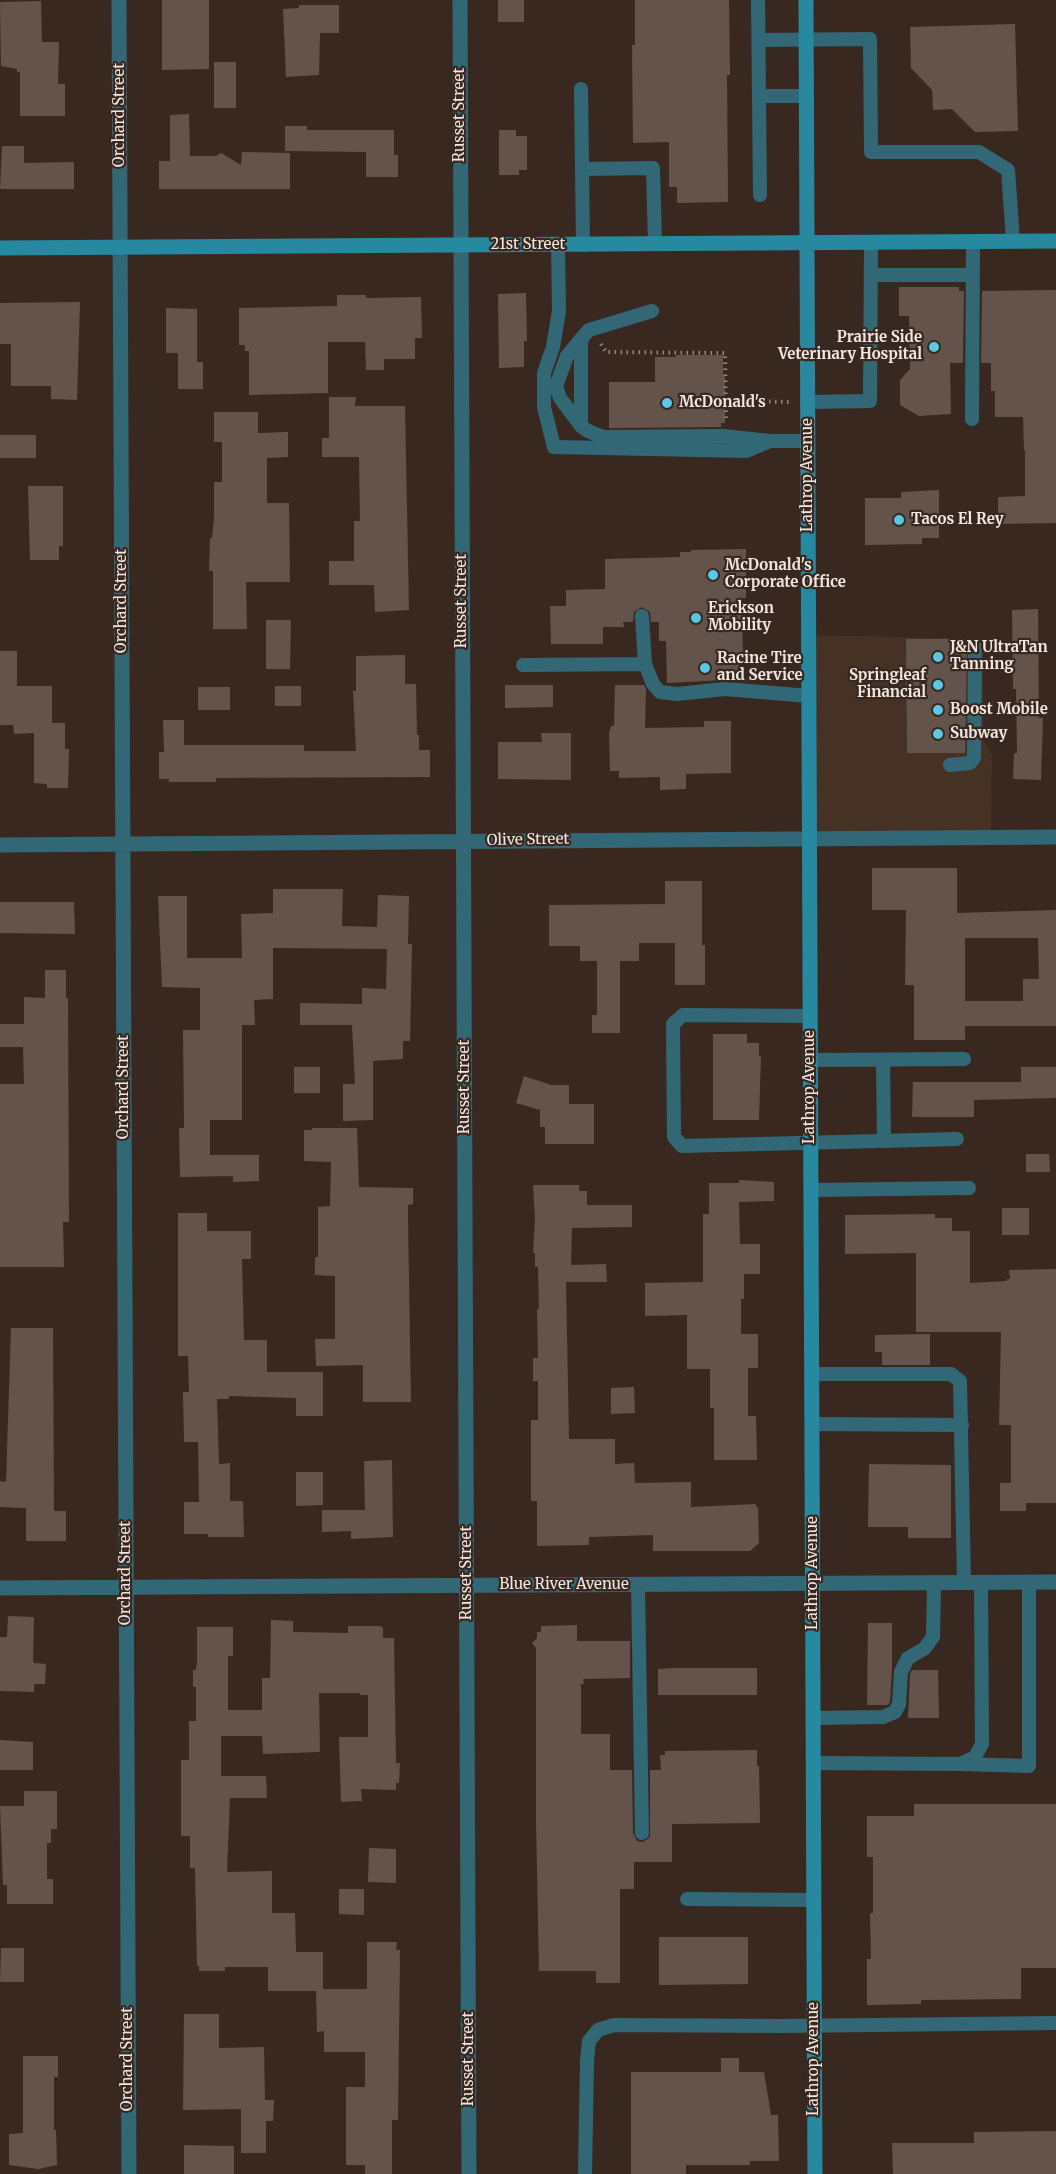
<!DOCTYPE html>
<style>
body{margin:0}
canvas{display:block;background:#382820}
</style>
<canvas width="1056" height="2174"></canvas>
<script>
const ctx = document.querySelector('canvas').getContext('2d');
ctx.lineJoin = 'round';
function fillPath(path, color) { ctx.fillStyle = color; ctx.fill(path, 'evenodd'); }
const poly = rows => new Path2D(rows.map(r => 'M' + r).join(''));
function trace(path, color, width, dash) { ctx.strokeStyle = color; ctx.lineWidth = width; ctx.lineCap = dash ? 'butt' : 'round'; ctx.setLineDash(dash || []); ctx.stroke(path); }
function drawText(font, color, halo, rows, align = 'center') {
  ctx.font = font + ' Merriweather,serif'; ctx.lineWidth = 4.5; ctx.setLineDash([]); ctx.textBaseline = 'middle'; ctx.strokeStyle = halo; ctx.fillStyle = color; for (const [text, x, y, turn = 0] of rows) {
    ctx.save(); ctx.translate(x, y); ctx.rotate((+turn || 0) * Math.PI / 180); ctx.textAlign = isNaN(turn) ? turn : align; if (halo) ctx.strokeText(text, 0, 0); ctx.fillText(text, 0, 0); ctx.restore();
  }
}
fillPath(poly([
 [808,635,983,639,983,740,992,755,991,837,809,839]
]), '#463125');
fillPath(poly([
 [162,0,209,0,209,69,162,70],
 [498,0,524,0,524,22,498,22],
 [635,0,729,0,730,75,727,75,728,202,677,203,677,187,669,187,669,142,633,143,632,45,635,45],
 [41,1,42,42,59,42,58,84,65,84,65,116,20,116,20,72,17,72,17,69,1,66,0,2],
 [299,5,339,5,339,33,320,33,319,75,286,77,283,9,299,8],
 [1015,24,1018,131,975,132,952,109,933,110,932,90,911,68,910,27],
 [214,62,236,62,236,108,214,108],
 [189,114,190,156,216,156,221,153,241,165,242,152,290,153,290,189,159,189,159,161,170,161,170,115],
 [285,126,307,126,307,130,394,130,394,155,398,155,398,177,366,177,366,152,285,151],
 [499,130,516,130,516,136,527,136,527,170,519,170,519,175,499,175],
 [2,146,24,146,24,163,74,162,74,189,0,189],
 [899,287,959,287,959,291,964,291,963,363,950,363,951,414,919,416,900,405,900,380,910,369,909,316,899,316],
 [1056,290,1056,523,998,524,998,497,1025,496,1025,450,1024,450,1023,417,995,417,995,391,991,391,991,363,981,363,982,291],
 [526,293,527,341,524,341,524,367,499,368,498,294],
 [337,295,366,295,366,298,421,297,422,338,415,338,415,359,384,359,384,370,366,370,365,342,328,342,328,393,249,395,249,351,245,351,245,345,239,345,239,308,337,306],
 [80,302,77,400,51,399,51,386,11,386,11,344,0,344,0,303],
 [166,308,197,309,197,362,203,362,203,389,178,389,178,353,166,353],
 [676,355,723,355,723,376,725,376,725,423,721,423,721,427,609,428,609,382,655,382,655,357,676,357],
 [329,397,356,397,355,406,405,406,409,610,375,612,374,585,329,585,329,561,354,561,354,521,360,521,359,457,322,457,322,438,329,438],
 [214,412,258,412,258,433,288,432,288,457,267,458,267,503,289,503,290,582,246,582,247,629,213,629,213,571,209,571,210,538,212,538,214,519,214,482,222,482,222,442,214,442],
 [0,435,36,435,36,458,0,458],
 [28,486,63,486,63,546,59,546,59,560,30,560],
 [939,490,939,538,922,538,922,544,865,545,865,498,901,498,901,492],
 [746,549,746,598,742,598,743,659,741,659,746,682,724,680,667,683,666,641,659,641,659,622,651,622,650,612,642,607,634,612,633,622,623,622,624,627,603,627,603,644,551,644,550,606,566,606,566,590,605,589,605,559,680,557,680,552,691,552,691,550],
 [1038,609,1039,718,1043,718,1041,780,1013,779,1014,753,1017,753,1016,689,1013,689,1012,610],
 [266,620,291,620,290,669,266,669],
 [906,639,967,639,965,753,907,753],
 [0,651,17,651,17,686,52,686,52,723,65,723,65,749,69,749,68,788,47,788,47,784,34,783,34,733,14,734,13,725,0,725],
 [405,655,405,684,416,684,417,735,419,735,419,750,430,750,430,777,216,778,216,782,169,782,169,779,159,779,159,752,164,752,163,720,184,720,184,745,304,745,304,751,356,751,353,691,356,691,356,656],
 [505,685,553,685,553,707,505,708],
 [615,685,644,685,646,689,645,728,704,727,704,721,731,721,731,773,686,774,686,789,660,790,660,777,619,778,619,771,610,771,609,733,611,726,614,726],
 [275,686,301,686,301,706,275,706],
 [198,687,230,687,230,710,198,710],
 [541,733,571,733,571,780,498,779,498,742,542,742],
 [872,868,957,868,957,913,1056,910,1056,1026,965,1026,965,1040,914,1040,914,985,905,985,906,910,872,910],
 [965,938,1038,938,1039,979,1023,979,1023,1001,965,1001],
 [665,881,702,881,702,945,705,945,705,985,675,985,675,943,639,943,639,961,620,961,620,1033,592,1033,592,1015,597,1015,597,961,580,961,580,946,549,946,549,905,665,904],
 [273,889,343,889,342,926,377,927,378,895,409,896,408,944,412,944,410,1041,403,1041,403,1059,373,1061,373,1120,343,1121,343,1084,355,1084,352,1025,300,1025,300,1003,362,1004,362,988,386,989,387,949,273,948,273,999,254,1000,255,1025,242,1025,242,1120,210,1120,210,1155,259,1155,259,1181,233,1182,233,1176,180,1177,179,1128,184,1128,183,1030,200,1030,200,988,162,987,158,896,187,896,187,958,242,958,241,914,273,913],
 [0,902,74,902,75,934,0,933],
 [45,970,66,970,66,998,68,998,69,1222,63,1222,64,1267,0,1267,0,1084,24,1084,23,1047,0,1047,0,1024,24,1024,24,997,45,998],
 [713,1034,747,1034,747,1043,759,1043,759,1056,761,1056,759,1120,713,1120],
 [294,1067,320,1067,320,1093,294,1093],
 [1021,1067,1056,1067,1056,1098,974,1100,974,1117,912,1117,913,1082,1021,1082],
 [524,1076,551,1085,569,1085,569,1104,594,1104,594,1144,545,1144,545,1127,540,1127,540,1110,516,1103],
 [312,1128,357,1128,359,1187,413,1188,413,1204,408,1205,408,1219,411,1402,363,1402,363,1365,316,1366,315,1339,335,1339,335,1276,315,1275,315,1257,318,1257,318,1207,330,1206,331,1162,304,1161,304,1130,312,1130],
 [1026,1154,1049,1154,1050,1172,1026,1172],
 [739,1180,774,1182,774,1201,739,1202,740,1244,760,1244,760,1274,744,1274,744,1299,741,1299,741,1334,758,1334,758,1368,748,1368,748,1416,756,1416,757,1460,714,1460,714,1408,710,1408,710,1369,687,1369,687,1315,645,1316,645,1283,703,1282,703,1214,709,1214,709,1183,739,1183],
 [533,1185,579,1185,579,1191,587,1191,587,1205,632,1205,632,1227,572,1228,571,1265,606,1264,607,1282,566,1282,569,1439,615,1439,615,1464,634,1463,635,1483,691,1482,691,1507,756,1504,756,1507,758,1507,759,1543,750,1551,653,1551,653,1535,589,1537,589,1545,537,1546,537,1501,531,1501,531,1420,538,1420,538,1381,533,1381,533,1358,538,1358,537,1309,539,1309,538,1267,535,1267,535,1253,533,1253,535,1219],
 [1002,1208,1029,1208,1029,1235,1002,1235],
 [178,1213,207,1213,207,1231,251,1231,251,1259,242,1259,244,1340,267,1340,267,1372,323,1372,323,1416,296,1416,296,1398,229,1396,229,1399,217,1399,219,1464,230,1463,230,1501,243,1501,244,1537,208,1537,208,1534,184,1534,184,1502,199,1502,198,1442,184,1442,183,1392,189,1392,188,1356,178,1356],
 [935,1214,935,1218,952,1218,952,1231,970,1231,970,1283,1007,1281,1007,1279,1010,1279,1009,1270,1056,1269,1056,1503,1026,1503,1026,1511,1000,1511,1000,1483,1011,1483,1011,1425,999,1425,1001,1332,916,1332,916,1253,845,1254,845,1215],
 [11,1328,53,1328,54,1511,66,1511,66,1541,26,1541,26,1508,0,1507,0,1481,6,1482],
 [930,1334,930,1365,882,1365,882,1352,875,1352,875,1335],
 [634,1387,635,1413,611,1414,611,1388],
 [392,1460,393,1537,351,1539,351,1531,322,1532,322,1510,365,1510,364,1461],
 [869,1464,951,1465,951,1538,908,1538,908,1527,868,1527],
 [296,1472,323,1472,323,1505,296,1506],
 [8,1616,34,1617,33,1660,34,1663,46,1664,45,1684,34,1684,34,1692,0,1691,0,1637,7,1637],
 [271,1620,293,1621,293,1632,348,1633,348,1626,380,1626,383,1628,383,1638,394,1638,396,1763,400,1763,399,1783,396,1783,396,1790,361,1789,362,1801,341,1802,339,1737,368,1737,368,1695,360,1695,360,1693,319,1693,320,1752,263,1754,262,1736,221,1736,221,1776,266,1776,267,1798,230,1798,227,1872,272,1871,272,1913,295,1913,296,1952,323,1952,323,1989,367,1989,367,1942,397,1942,396,1950,400,1950,398,2120,392,2120,392,2174,365,2174,365,2165,346,2165,346,2087,365,2087,365,2052,324,2052,324,2031,317,2032,316,1991,268,1991,268,1967,225,1967,225,1971,199,1971,199,1966,197,1966,195,1868,190,1868,190,1836,181,1836,181,1760,189,1760,189,1721,196,1721,196,1687,193,1687,193,1670,196,1670,196,1665,197,1665,197,1627,233,1627,233,1656,228,1656,228,1710,262,1710,262,1678,270,1678],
 [868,1623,892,1623,892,1670,890,1702,888,1705,867,1705],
 [577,1625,577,1641,630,1641,630,1678,583,1679,584,1684,581,1684,581,1734,610,1734,610,1770,632,1770,633,1833,637,1841,643,1842,650,1837,650,1770,661,1770,660,1755,665,1755,665,1751,757,1750,757,1766,759,1766,760,1823,672,1824,672,1862,634,1862,634,1889,620,1889,620,1983,596,1983,596,1971,539,1971,536,1820,536,1648,532,1643,537,1638,537,1632,541,1632,541,1626],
 [673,1668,757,1668,757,1695,658,1695,658,1669],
 [912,1670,938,1670,939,1718,908,1718,910,1674],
 [0,1740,33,1742,33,1770,0,1770],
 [24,1791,57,1791,57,1829,51,1829,51,1843,47,1843,47,1879,53,1879,53,1904,7,1904,7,1885,3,1885,0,1806,24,1806],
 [914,1804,1056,1804,1056,1968,1021,1968,1021,1999,921,2000,921,2004,867,2005,867,1959,871,1959,870,1913,873,1913,873,1857,867,1857,867,1816,914,1816],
 [369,1848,396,1849,396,1883,368,1882],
 [339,1889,364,1889,364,1915,339,1914],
 [659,1937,748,1937,748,1984,659,1985],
 [1,1948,24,1948,24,1982,0,1982],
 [184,2014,219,2014,219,2048,264,2047,265,2100,274,2100,273,2121,266,2121,266,2153,241,2153,241,2109,183,2110],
 [23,2056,58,2056,58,2077,54,2077,54,2130,56,2130,57,2165,38,2169,9,2165,9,2134,23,2133],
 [721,2058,739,2058,739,2072,764,2072,771,2115,778,2115,779,2161,750,2161,750,2165,686,2165,686,2174,631,2174,631,2072,721,2072],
 [1056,2131,1056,2174,893,2174,892,2143,974,2143,974,2132],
 [184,2145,234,2146,234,2174,184,2174]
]), '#64534a');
trace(poly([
 [601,344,606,352,725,353,726,418],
 [751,401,789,402]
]), '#948680', 4, [1.5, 4.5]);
trace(poly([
 [758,0,760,195],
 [759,40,870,39,871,152,979,152,1008,170,1013,241],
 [581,89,583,245],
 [759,96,807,96],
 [582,169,653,168,655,244],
 [558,244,559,311,553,347,544,373,544,407,554,447,746,451,770,441],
 [871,275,972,275],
 [652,311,589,330,581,339,581,426,588,431,603,437,723,436,770,441,808,441],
 [581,339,567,356,556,386,560,398,581,426],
 [807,402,870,401,871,242],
 [972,419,973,241],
 [642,616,645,664,653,684,660,692,677,694,725,689,809,696],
 [523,665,645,664],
 [950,765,970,763,974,758,975,647],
 [810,1016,683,1015,673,1024,674,1137,682,1146,957,1139],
 [810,1060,964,1059],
 [883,1060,884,1141],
 [811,1190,969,1188],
 [812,1374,951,1374,960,1381,964,1583],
 [812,1424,962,1425],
 [638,1585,642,1833],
 [813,1718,883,1717,895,1712,899,1704,901,1672,908,1658,924,1649,933,1637,934,1583],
 [813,1763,960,1764,975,1757,982,1744,981,1583],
 [962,1764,1029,1766,1029,1582],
 [687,1899,814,1900],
 [585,2174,587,2061,589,2041,598,2030,614,2025,780,2026,1056,2023]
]), '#326876', 14);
trace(poly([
 [119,0,129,2174],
 [460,0,469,2174],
 [0,845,1056,837],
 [0,1588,1056,1582]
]), '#326876', 15);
trace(poly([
 [806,0,815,2174],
 [0,248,1056,241]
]), '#27899f', 15);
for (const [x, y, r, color] of [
 [934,347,6,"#58c9e4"],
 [667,403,6,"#58c9e4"],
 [899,520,6,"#58c9e4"],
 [713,575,6,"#58c9e4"],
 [696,618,6,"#58c9e4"],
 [938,657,6,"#58c9e4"],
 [705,668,6,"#58c9e4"],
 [938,685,6,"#58c9e4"],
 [938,710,6,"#58c9e4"],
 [938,734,6,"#58c9e4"]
]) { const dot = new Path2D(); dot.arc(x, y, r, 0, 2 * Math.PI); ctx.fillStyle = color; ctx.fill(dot); trace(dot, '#382820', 2); }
drawText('15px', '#f1e6e1', '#382820', [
 ["Orchard Street",120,115,-90],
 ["Russet Street",460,115,-90],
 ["21st Street",528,245],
 ["Lathrop Avenue",808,475,-90],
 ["Orchard Street",122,601,-90],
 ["Russet Street",462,601,-90],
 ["Olive Street",528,840,-1],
 ["Orchard Street",124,1087,-90],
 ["Russet Street",465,1087,-90],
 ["Lathrop Avenue",810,1087,-90],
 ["Orchard Street",126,1573,-90],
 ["Russet Street",467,1573,-90],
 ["Lathrop Avenue",813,1573,-90],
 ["Blue River Avenue",564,1585],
 ["Orchard Street",128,2059,-90],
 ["Russet Street",469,2059,-90],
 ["Lathrop Avenue",814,2059,-90]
]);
drawText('bold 15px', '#f1e6e1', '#382820', [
 ["Prairie Side",922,338,"right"],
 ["Veterinary Hospital",922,355,"right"],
 ["McDonald's",679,403],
 ["Tacos El Rey",911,520],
 ["McDonald's",725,566],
 ["Corporate Office",725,583],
 ["Erickson",708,609],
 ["Mobility",708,626],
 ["J&N UltraTan",950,648],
 ["Tanning",950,665],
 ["Racine Tire",717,659],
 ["and Service",717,676],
 ["Springleaf",926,676,"right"],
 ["Financial",926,693,"right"],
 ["Boost Mobile",950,710],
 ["Subway",950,734]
], 'left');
</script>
